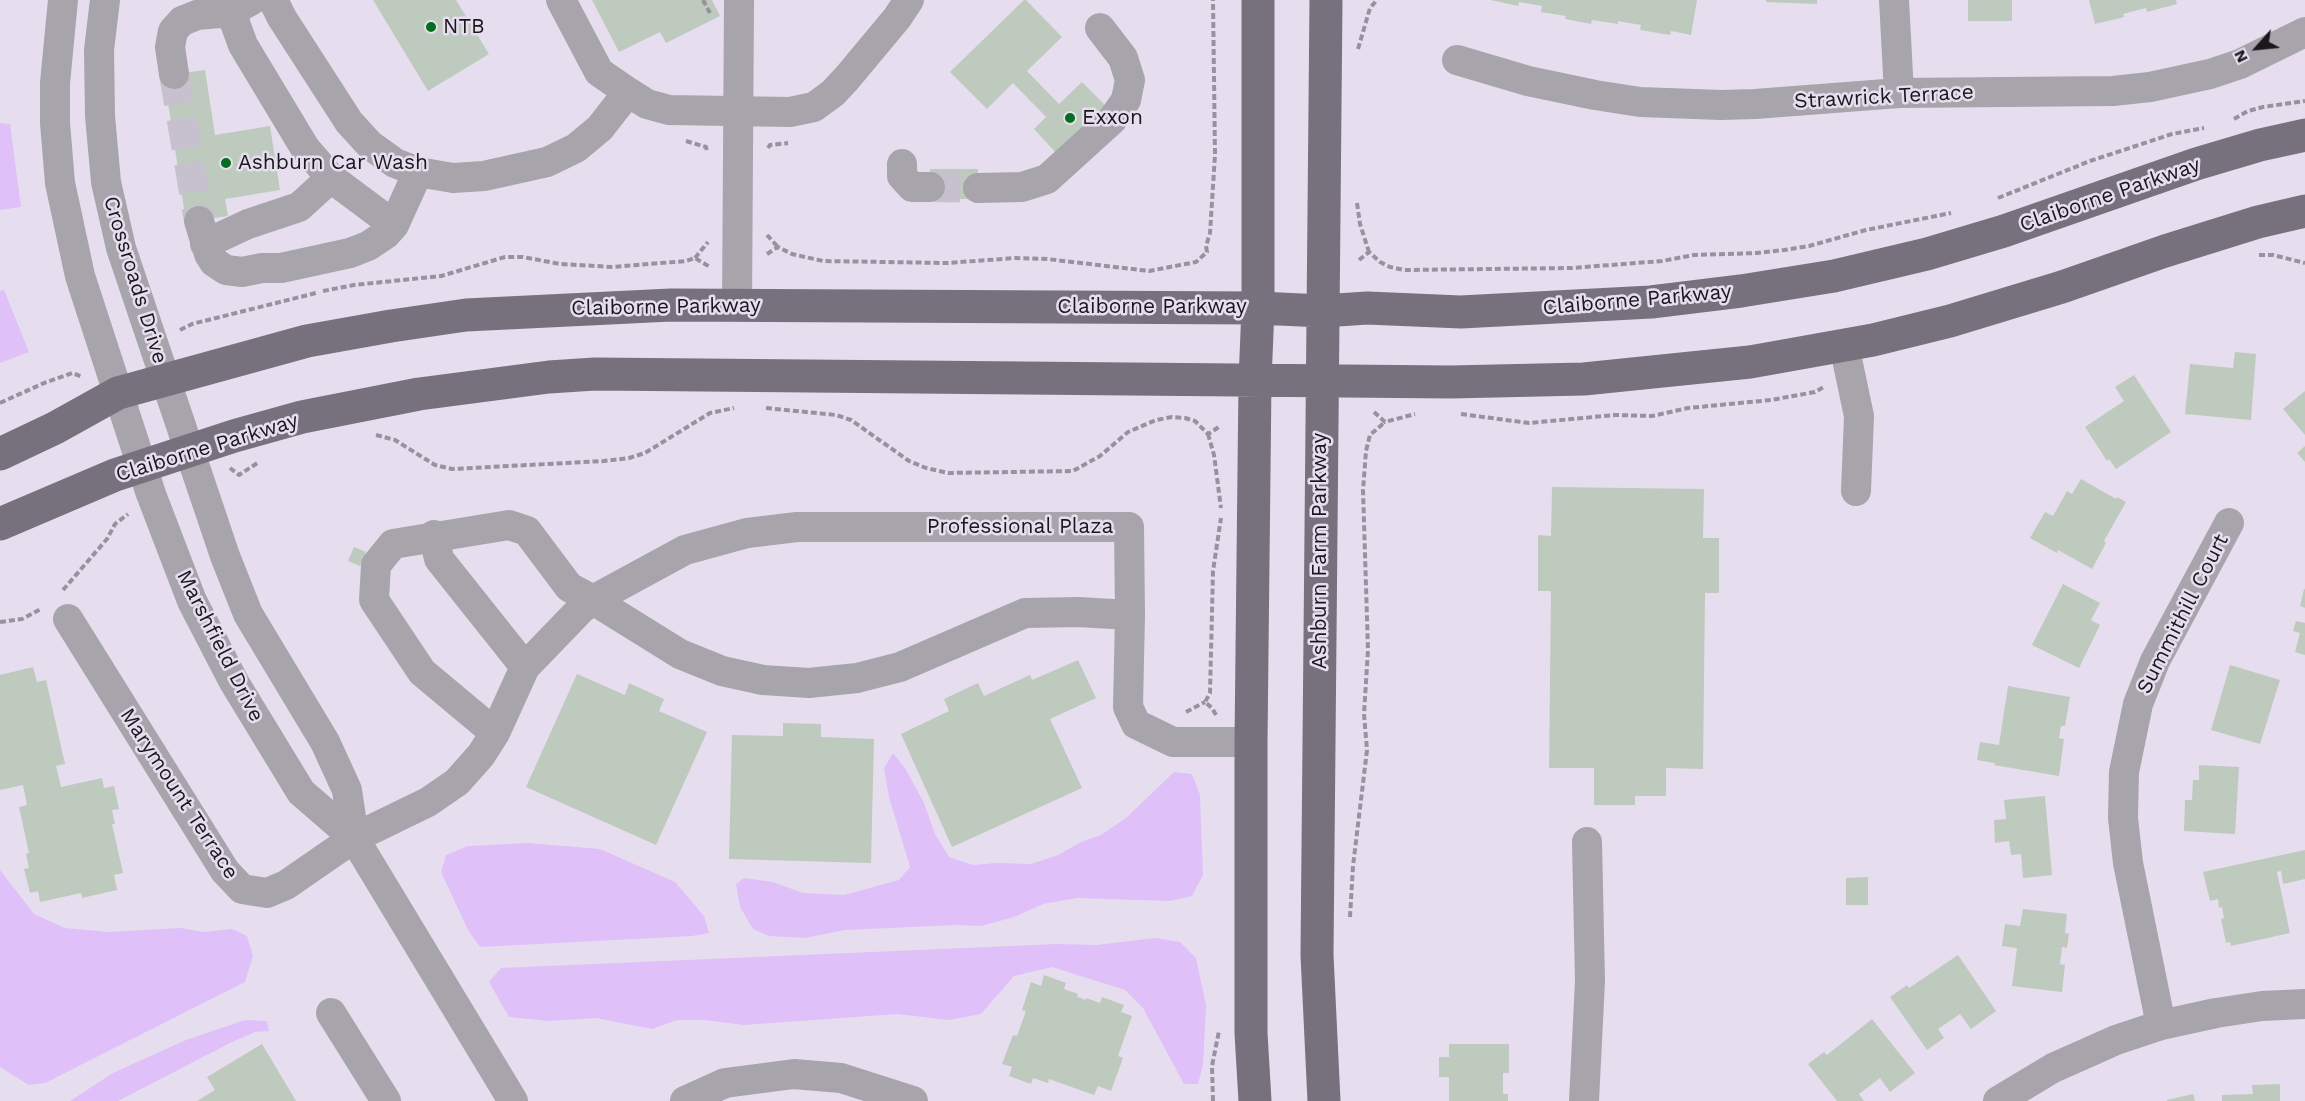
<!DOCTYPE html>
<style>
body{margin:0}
#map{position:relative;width:2305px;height:1101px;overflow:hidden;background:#e6deee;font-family:"Work Sans",sans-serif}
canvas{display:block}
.north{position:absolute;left:2227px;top:18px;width:60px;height:60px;-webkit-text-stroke:4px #e6deee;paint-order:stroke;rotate:243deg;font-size:16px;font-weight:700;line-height:24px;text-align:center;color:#1a171d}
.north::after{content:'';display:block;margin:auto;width:21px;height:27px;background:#1a171d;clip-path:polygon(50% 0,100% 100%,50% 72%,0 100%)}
</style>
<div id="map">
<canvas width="2305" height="1101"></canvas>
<div class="north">N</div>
</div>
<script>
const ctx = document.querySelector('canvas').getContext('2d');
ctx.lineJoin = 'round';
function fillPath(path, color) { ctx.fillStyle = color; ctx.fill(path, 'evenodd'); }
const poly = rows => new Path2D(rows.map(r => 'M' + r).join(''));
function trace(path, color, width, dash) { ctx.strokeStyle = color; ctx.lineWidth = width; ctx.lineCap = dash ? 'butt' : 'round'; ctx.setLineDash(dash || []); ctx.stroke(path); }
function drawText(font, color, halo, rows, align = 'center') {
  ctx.font = font + ' "Work Sans",sans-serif'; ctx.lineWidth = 5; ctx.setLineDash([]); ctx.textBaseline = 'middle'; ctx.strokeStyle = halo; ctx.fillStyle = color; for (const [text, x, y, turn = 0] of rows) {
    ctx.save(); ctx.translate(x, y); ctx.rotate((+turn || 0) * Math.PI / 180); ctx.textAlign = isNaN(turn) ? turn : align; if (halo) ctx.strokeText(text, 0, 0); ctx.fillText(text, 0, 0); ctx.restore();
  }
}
fillPath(poly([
 [0,123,10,124,21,207,0,210],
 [4,290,29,352,0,363,0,291],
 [893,753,905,768,924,803,935,834,949,857,973,865,996,863,1031,864,1058,855,1081,842,1101,835,1126,818,1174,772,1192,774,1200,795,1203,875,1192,896,1170,901,1077,898,1043,904,1014,917,981,926,956,925,845,930,805,938,769,936,753,929,740,907,736,884,744,878,773,882,803,893,844,895,899,880,910,867,889,797,884,768],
 [528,843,600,849,675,882,704,916,709,933,692,936,480,947,468,930,441,872,446,855,468,846],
 [0,870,34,914,65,928,109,932,180,928,204,932,232,929,247,936,253,956,245,982,45,1083,29,1085,0,1067],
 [1155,938,1180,942,1196,958,1206,1005,1203,1065,1198,1084,1184,1084,1143,1008,1125,990,1052,967,1014,976,981,1014,949,1020,897,1014,744,1025,704,1020,677,1020,652,1029,596,1018,548,1021,509,1017,489,982,501,968,1057,944,1097,945],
 [245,1020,267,1021,269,1031,255,1032,230,1043,118,1101,70,1101,113,1073,186,1040]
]), '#dfc0f8');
fillPath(poly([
 [373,0,456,0,489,54,428,91],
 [592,0,712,0,720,16,666,43,660,32,619,52],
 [1024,0,1026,0,1062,37,1027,71,1059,104,1082,82,1107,107,1058,155,1034,129,1046,117,1013,83,987,109,950,72],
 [1491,0,1697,0,1691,35,1671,31,1670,35,1640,30,1641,25,1618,21,1618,24,1592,20,1591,24,1565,19,1566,16,1541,12,1542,6,1519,2,1518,6],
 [1766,0,1817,0,1817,4,1766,2],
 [1968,0,2012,0,2012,21,1968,21],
 [2089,0,2176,0,2177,4,2147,12,2146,8,2123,14,2124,17,2095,24],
 [205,70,215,135,270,126,280,190,225,199,228,216,186,222,164,76],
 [930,169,978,169,978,199,931,199],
 [2235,352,2256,354,2251,420,2185,414,2190,364,2233,368],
 [2134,375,2171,432,2116,469,2109,459,2107,461,2085,427,2124,401,2115,387],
 [2305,391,2305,435,2283,409],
 [2305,446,2305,462,2297,453],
 [2081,479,2116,499,2117,497,2126,502,2104,541,2106,543,2092,569,2058,550,2057,553,2030,538,2045,512,2053,516,2067,491,2072,494],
 [1552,487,1704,489,1703,538,1719,538,1719,593,1705,593,1703,769,1666,768,1666,796,1635,796,1635,805,1594,805,1594,768,1549,768,1551,591,1538,591,1538,535,1551,536],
 [354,547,366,552,360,566,348,561],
 [2063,584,2100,603,2091,620,2100,625,2079,668,2032,645],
 [2304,589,2305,589,2305,608,2300,606],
 [2296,621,2305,623,2305,655,2295,652,2300,633,2293,631],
 [1078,660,1096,698,1050,719,1082,788,952,847,901,734,949,711,944,699,978,683,984,696,1030,675,1032,680],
 [2230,665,2280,680,2260,744,2211,730],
 [33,667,37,682,46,680,65,764,56,766,61,787,102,778,104,788,114,786,119,809,112,810,115,824,112,824,123,873,114,875,117,890,82,898,81,893,40,902,38,891,30,893,24,869,29,868,26,854,29,853,19,807,27,805,23,785,0,790,0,675],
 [577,674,625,695,629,683,664,699,659,711,707,732,656,845,526,787],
 [2008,686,2070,697,2065,726,2061,726,2059,738,2064,739,2059,776,1994,765,1995,763,1977,760,1980,742,1999,745],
 [783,723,821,724,821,737,874,739,871,863,729,859,732,735,783,736],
 [2199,765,2239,767,2235,834,2184,831,2185,800,2192,800,2193,780,2199,780],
 [2045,796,2052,875,2023,878,2021,854,2011,855,2009,841,1995,843,1994,820,2006,819,2004,800],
 [2305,850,2305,879,2283,884,2281,871,2277,872,2290,933,2231,946,2230,942,2226,943,2221,919,2224,918,2222,907,2219,908,2218,899,2210,901,2203,872],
 [1868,877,1868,905,1846,905,1846,878],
 [2023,909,2067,914,2065,933,2069,934,2067,948,2062,947,2060,964,2065,965,2062,992,2012,986,2017,948,2002,946,2005,924,2020,926],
 [1958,955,1996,1011,1971,1029,1960,1014,1938,1029,1944,1038,1927,1050,1890,997,1907,985,1909,988],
 [1044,975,1066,983,1064,989,1078,994,1077,997,1086,1000,1086,998,1100,1003,1102,997,1124,1005,1121,1012,1132,1016,1118,1056,1123,1058,1111,1091,1098,1086,1094,1095,1049,1079,1048,1083,1033,1078,1031,1084,1009,1076,1012,1067,1002,1064,1013,1035,1017,1036,1026,1011,1022,1010,1031,982,1041,986],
 [1872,1019,1915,1073,1890,1092,1880,1078,1859,1094,1864,1101,1837,1101,1808,1064,1824,1052,1827,1055],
 [262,1044,296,1101,197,1101,215,1090,207,1077],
 [1449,1044,1509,1044,1509,1073,1503,1073,1503,1094,1508,1094,1508,1101,1449,1101,1449,1077,1439,1077,1439,1057,1449,1057],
 [2280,1084,2280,1101,2222,1101,2222,1095,2253,1094,2252,1085],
 [2193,1094,2195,1101,2167,1101,2167,1100]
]), '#bdcabd');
trace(poly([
 [174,74,199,221],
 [930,187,978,188]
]), '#c7c0cf', 30, [30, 15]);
trace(poly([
 [703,0,710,13],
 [1358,49,1370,8,1377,0],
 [2234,119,2248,111,2263,107,2305,101],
 [686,141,706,147,707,151],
 [768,148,770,145,788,143],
 [1998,198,2090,161,2172,134,2204,128],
 [1357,203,1360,224,1369,252],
 [767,235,778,247],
 [767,254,778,247,792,254,823,261,947,263,1016,258,1047,259,1149,271,1196,262,1207,252,1206,246,1210,233,1215,155,1213,0],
 [2259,255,2273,255,2305,263],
 [695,258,708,242],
 [1359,260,1369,252,1380,262,1390,267,1404,270,1572,268,1662,261,1694,255,1757,253,1784,250,1809,246,1866,230,1951,213],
 [323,291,354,285,441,276,505,257,523,257,560,264,613,267,686,261,695,258,710,267],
 [180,330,192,324,316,293],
 [0,403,44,383,72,373,83,377],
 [766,408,836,415,851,420,909,461,926,468,948,473,1073,471,1100,456,1128,432,1156,420,1172,417,1185,418,1195,421,1208,434,1219,427],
 [1374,412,1385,422,1415,414],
 [1461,414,1529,423,1615,415,1652,416,1688,408,1771,400,1815,392,1824,387],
 [1208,434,1214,455,1221,508],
 [376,435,395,440,435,465,452,469,604,461,629,458,645,453,710,413,734,408],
 [230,468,239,475,259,462],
 [63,590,107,539,115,524,128,514],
 [0,622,22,619,41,609],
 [1186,712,1205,702],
 [1216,715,1212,708,1205,702,1210,693,1213,571,1221,518],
 [1350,917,1353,866,1367,750,1364,714,1368,650,1363,490,1366,451,1370,435,1385,422],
 [1213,1101,1212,1066,1219,1031]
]), '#98919e', 4, [6, 3]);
trace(poly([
 [63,0,55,83,55,123,60,183,80,276,151,494,192,601,234,682,301,792,354,838,513,1101],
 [105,0,99,50,100,116,106,182,121,248,225,556,248,614,325,742,347,790,354,838],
 [273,0,282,18,349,122,370,145,395,163,418,172,453,178,484,176,547,162,576,148,600,128,628,92,647,104,669,110,790,112,814,107,833,93,847,78,897,18,909,0],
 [561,0,599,72,628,92],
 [1894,0,1899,93],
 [231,12,243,45,305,148,331,178,394,225],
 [1457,60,1528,81,1595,95,1640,102,1721,105,1755,104,1899,93,2113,91,2150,87,2210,74,2240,64,2305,32],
 [174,74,170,47,173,31,182,21,197,15,231,12,252,0],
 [902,164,902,176,912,187,930,187],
 [978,188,1022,187,1047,179,1112,120,1126,100,1130,80,1123,58,1100,28],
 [199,221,209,254,214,262,226,270,242,272,262,268,281,268,350,253,368,246,386,234,394,225,418,172],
 [205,244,248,224,299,207,331,178],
 [737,306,739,0],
 [1844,345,1859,416,1856,491],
 [797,527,1129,527,1130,615,1078,612,1025,613,900,667,857,678,809,683,763,680,722,671,680,654,593,600,685,550,747,533,797,527],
 [434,535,439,559,525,667],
 [1130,615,1128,707,1136,724,1173,742,1251,742],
 [68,619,225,871,242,889,267,893,286,885,354,838,428,802,457,782,481,755,495,733,525,667,581,609,593,600,569,587,527,531,509,525,393,544,376,565,374,600,422,672,495,733],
 [331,1013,386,1101],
 [2161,1025,2128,863,2123,818,2124,772,2138,704,2155,661,2229,523],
 [685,1101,725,1083,794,1074,841,1078,913,1101],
 [1584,1101,1590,981,1587,842],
 [1998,1101,2053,1068,2116,1040,2161,1025,2216,1013,2262,1006,2305,1004]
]), '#a8a4ab', 30);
trace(poly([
 [0,454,55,428,118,393,307,341,391,326,466,315,671,305,1258,308,1323,311,1367,308,1461,312,1651,302,1741,291,1834,276,1927,254,2004,231,2196,164,2260,145,2305,135],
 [0,524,115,475,234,436,302,417,419,394,549,377,595,374,1451,382,1584,379,1750,362,1873,340,1950,321,2062,287,2165,251,2258,222,2305,211],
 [1255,1101,1251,1033,1251,742,1255,381,1258,308,1258,0],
 [1324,1101,1317,955,1326,0]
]), '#77707d', 33);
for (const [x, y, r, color] of [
 [431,27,6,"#036e1e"],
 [1070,118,6,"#036e1e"],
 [226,163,6,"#036e1e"]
]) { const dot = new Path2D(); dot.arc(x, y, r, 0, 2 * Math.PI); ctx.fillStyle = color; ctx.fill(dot); trace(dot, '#e6deee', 2); }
drawText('21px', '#1a171d', '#e6deee', [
 ["NTB",443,27],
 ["Exxon",1082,118],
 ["Ashburn Car Wash",238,163]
], 'left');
drawText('21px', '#1a171d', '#e6deee', [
 ["Strawrick Terrace",1884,97,-3],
 ["Claiborne Parkway",2110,195,-19],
 ["Crossroads Drive",135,280,73],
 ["Claiborne Parkway",1637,300,-5],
 ["Claiborne Parkway",666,307,-1],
 ["Claiborne Parkway",1152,307],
 ["Claiborne Parkway",207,448,-17],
 ["Professional Plaza",1020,527],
 ["Ashburn Farm Parkway",1320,551,-90],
 ["Summithill Court",2183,614,-63],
 ["Marshfield Drive",220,646,63],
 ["Marymount Terrace",179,794,57]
]);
</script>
